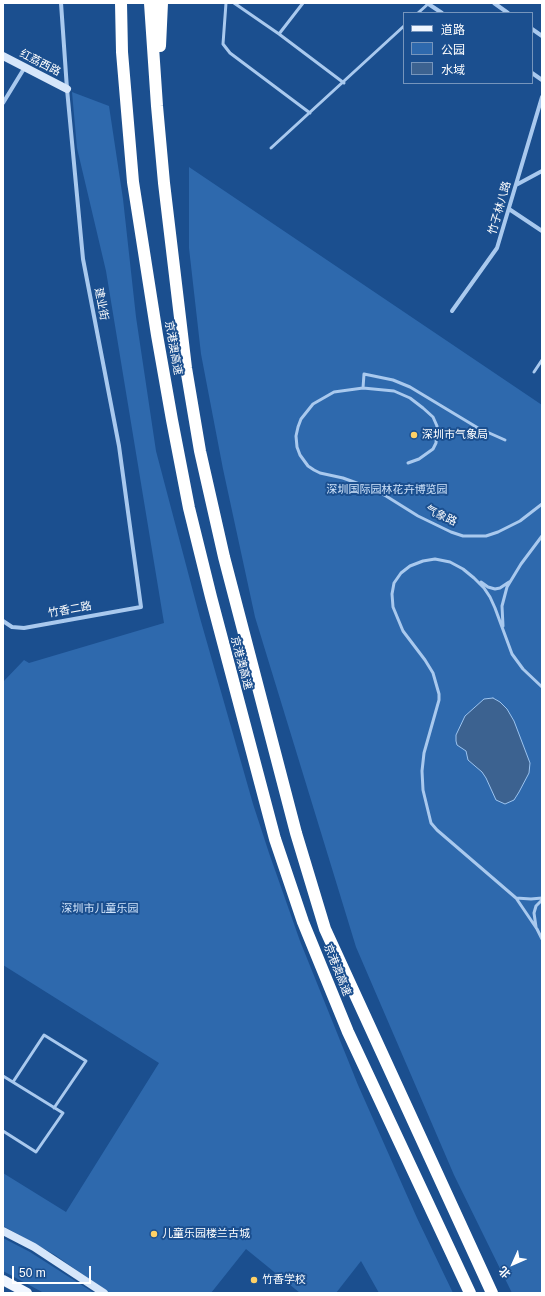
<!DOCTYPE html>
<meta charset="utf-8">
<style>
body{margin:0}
#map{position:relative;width:545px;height:1296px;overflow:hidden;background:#1b4f8f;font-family:Helvetica,"Noto Sans SC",sans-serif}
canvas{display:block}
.frame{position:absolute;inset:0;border:4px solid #fff;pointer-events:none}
.legend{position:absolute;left:403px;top:12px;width:130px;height:72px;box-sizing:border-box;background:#1b4f8f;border:1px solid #7695bc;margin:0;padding:5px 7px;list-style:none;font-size:12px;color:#fff}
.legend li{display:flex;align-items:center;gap:8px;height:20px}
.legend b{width:20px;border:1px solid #7695bc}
.north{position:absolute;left:493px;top:1244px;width:40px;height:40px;-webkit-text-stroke:3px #1b4f8f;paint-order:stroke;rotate:225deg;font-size:11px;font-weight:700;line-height:16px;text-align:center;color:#fff}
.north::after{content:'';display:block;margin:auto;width:14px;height:18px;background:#fff;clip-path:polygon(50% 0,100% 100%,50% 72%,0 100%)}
.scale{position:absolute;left:12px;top:1266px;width:79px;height:18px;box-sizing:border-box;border:2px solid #fff;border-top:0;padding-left:5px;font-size:12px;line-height:14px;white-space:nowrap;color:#fff;-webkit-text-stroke:3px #1b4f8f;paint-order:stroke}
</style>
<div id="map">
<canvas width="545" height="1296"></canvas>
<div class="frame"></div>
<ul class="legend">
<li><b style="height:5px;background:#f0f6ff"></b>道路</li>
<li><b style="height:11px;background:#2e69ad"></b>公园</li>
<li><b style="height:11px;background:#3c6290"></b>水域</li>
</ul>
<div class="north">北</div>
<div class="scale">50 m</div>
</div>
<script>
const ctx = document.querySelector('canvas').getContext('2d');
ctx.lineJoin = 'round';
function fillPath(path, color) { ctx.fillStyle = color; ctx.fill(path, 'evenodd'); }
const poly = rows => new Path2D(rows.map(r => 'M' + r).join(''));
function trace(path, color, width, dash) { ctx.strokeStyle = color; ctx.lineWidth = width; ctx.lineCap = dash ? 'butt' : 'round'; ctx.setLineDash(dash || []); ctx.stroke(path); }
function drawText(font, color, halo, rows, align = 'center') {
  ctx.font = font + ' Helvetica,"Noto Sans SC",sans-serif'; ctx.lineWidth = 4; ctx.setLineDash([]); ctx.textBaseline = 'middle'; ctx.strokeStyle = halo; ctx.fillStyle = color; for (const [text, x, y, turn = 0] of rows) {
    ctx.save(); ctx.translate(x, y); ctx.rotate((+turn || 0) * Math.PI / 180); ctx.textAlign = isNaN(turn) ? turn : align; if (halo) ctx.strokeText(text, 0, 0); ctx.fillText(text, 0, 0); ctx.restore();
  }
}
fillPath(poly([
 [72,92,109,106,123,199,136,317,156,451,200,618,253,804,269,853,300,941,358,1085,417,1218,453,1293,379,1293,361,1261,336,1293,300,1293,246,1249,211,1293,109,1293,55,1255,3,1226,3,1173,66,1212,159,1063,3,965,3,682,24,660,29,663,164,623,106,271,77,148],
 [189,167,542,405,542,1293,512,1293,454,1175,356,947,255,617,223,469,201,354,189,248],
 [3,1238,30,1252,94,1293,44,1293,3,1271]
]), '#2e69ad');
const water = poly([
 [493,698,500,702,507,709,514,721,530,763,529,773,519,792,514,800,505,804,496,800,486,778,482,772,468,760,466,751,457,745,456,741,456,735,465,716,484,699,493,698]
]);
fillPath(water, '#3c6290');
trace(water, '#9cc4f0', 1);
trace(poly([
 [226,3,223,44,230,53,310,113],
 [234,3,279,34,344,83],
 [418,13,428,4],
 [279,34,303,3],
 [271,148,404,26],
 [534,372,542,360],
 [363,388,364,374,393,380,410,387,478,428,505,440],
 [408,463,419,459,433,449,436,443,437,426,433,417,423,408,410,398,394,391,363,388,334,392,313,404,301,419,298,427,296,436,297,447,300,455,308,466,314,470,320,473,343,478,373,489,386,496,418,516,451,532,463,536,486,536,498,532,520,521,542,504],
 [481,582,488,587,495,589,500,588,509,582],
 [503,626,502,606,507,587,521,564,542,536],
 [542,687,523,669,512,654,495,608,490,597,484,588,474,578,463,569,450,562,435,559,423,561,410,566,401,573,394,583,392,594,393,607,403,631,425,660,433,673,439,694,439,700,424,753,422,771,423,790,431,823,437,830,516,898,537,929,542,939],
 [516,898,531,899,542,898],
 [536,927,534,913,536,906,542,900],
 [3,1076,63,1113,36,1152,3,1131],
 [13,1082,44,1035,86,1061,54,1108]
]), '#a9c9ee', 3);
trace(poly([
 [427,3,442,13],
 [494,3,508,13],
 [532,29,542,36],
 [532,73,542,80],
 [3,103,25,67],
 [516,185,542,171],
 [509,209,542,231],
 [452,311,497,248,542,97],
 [3,621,12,627,24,628,141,607,119,446,83,259,67,89,61,3]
]), '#a9c9ee', 4);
trace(poly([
 [3,56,67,89],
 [3,1231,34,1247,104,1293]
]), '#d6e6fa', 8);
trace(poly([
 [3,1280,27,1293]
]), '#f0f6ff', 10);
trace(poly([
 [121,3,122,52,133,182,157,335,172,420,189,508,211,597,275,839,303,922,348,1032,470,1293],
 [150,3,157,106,164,183,186,368,200,451,224,557,296,833,325,929,492,1293],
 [160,46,162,3]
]), '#fff', 12);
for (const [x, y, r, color] of [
 [414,435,4,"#ffd166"],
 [154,1234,4,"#ffd166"],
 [254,1280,4,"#ffd166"]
]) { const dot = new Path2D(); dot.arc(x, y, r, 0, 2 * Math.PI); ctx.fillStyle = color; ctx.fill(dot); trace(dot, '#1b4f8f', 1.5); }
drawText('11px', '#fff', '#1b4f8f', [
 ["红荔西路",40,63,27],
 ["竹子林八路",500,208,-74],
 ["建业街",101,304,79],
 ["京港澳高速",173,348,80],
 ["气象路",441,516,25],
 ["竹香二路",70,610,-10],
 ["京港澳高速",241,663,75],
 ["京港澳高速",337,970,68]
]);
drawText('11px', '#fff', '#1b4f8f', [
 ["深圳市气象局",422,435],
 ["儿童乐园楼兰古城",162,1234],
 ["竹香学校",262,1280]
], 'left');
drawText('11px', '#cfe3fa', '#1b4f8f', [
 ["深圳国际园林花卉博览园",387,490],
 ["深圳市儿童乐园",100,909]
]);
</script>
